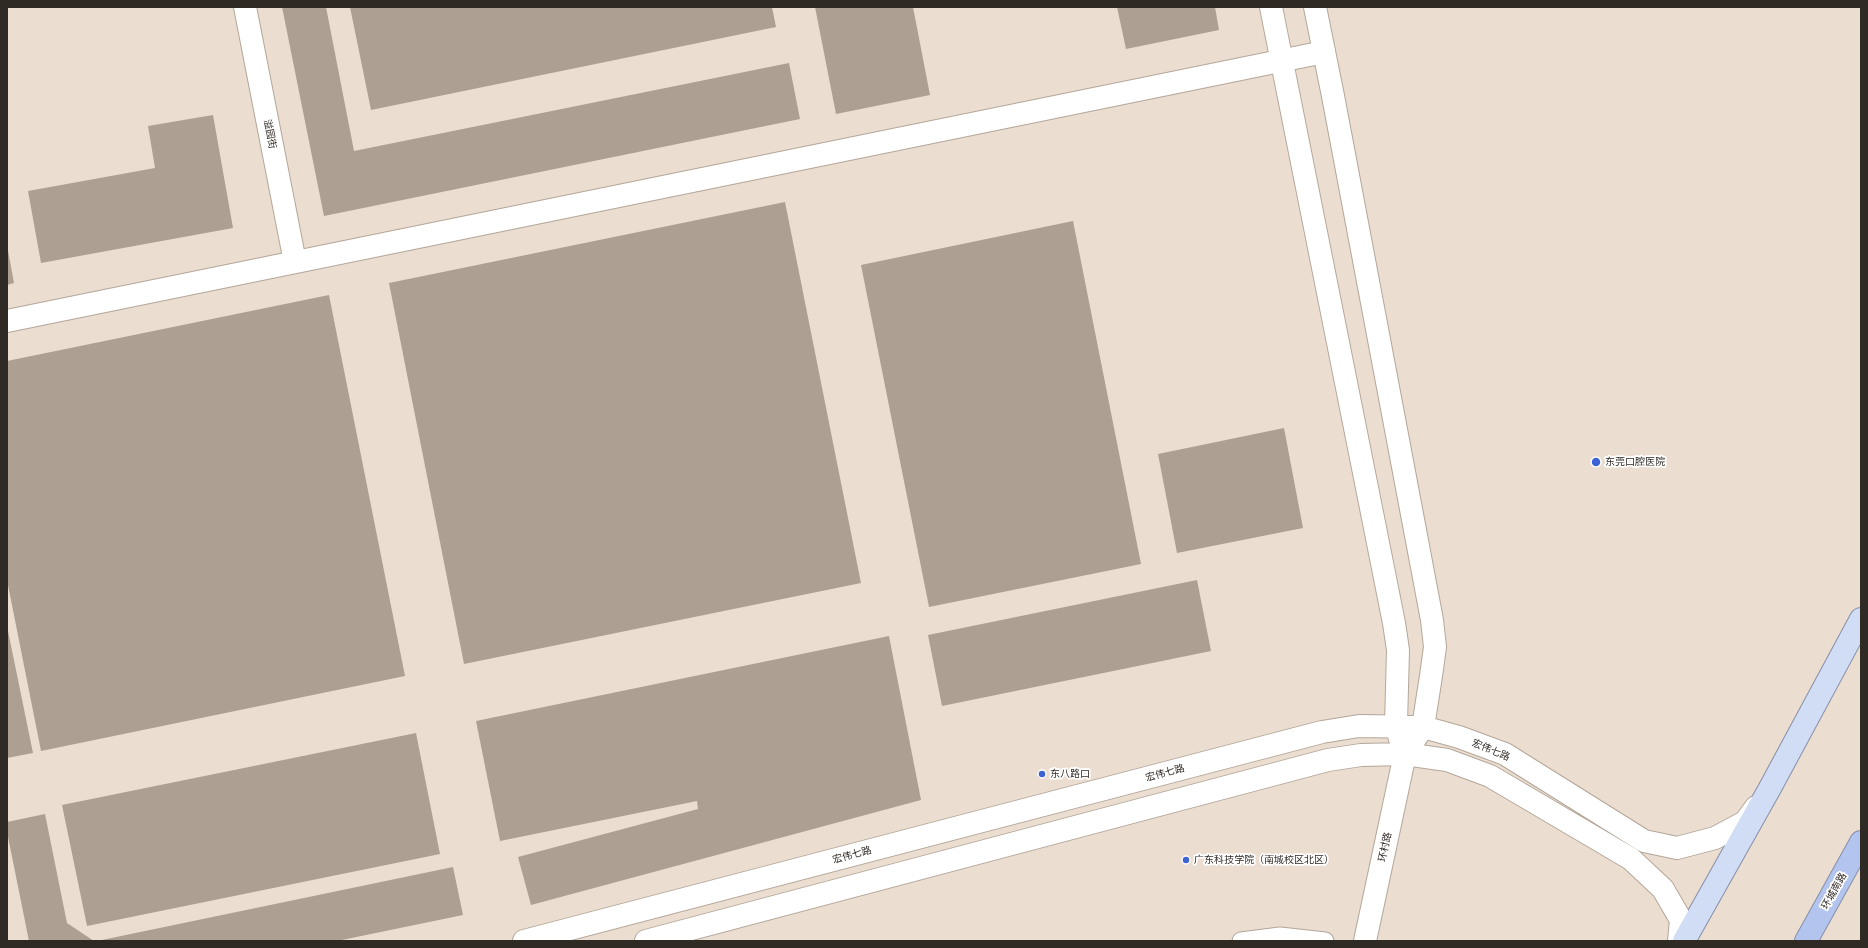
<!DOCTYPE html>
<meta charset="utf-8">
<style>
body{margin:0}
#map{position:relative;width:1868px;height:948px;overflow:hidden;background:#ebddcf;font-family:Lato,sans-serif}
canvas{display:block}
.frame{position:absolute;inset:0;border:8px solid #302a25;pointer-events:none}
</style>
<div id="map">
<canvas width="1868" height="948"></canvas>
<div class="frame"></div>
</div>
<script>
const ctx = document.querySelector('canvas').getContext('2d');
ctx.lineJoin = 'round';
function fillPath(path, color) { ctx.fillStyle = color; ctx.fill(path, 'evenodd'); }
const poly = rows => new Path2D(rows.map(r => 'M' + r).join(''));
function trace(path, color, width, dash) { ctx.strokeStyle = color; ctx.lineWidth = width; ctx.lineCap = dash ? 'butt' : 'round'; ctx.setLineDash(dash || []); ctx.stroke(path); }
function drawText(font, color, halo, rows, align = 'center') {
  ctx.font = font + ' Lato,"Noto Sans SC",sans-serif'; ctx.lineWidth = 3.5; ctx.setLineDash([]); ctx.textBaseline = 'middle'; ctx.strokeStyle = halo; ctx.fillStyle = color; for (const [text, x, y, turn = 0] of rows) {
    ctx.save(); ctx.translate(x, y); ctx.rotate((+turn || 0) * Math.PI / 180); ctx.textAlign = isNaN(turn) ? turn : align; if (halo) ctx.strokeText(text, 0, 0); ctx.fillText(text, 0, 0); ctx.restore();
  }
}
fillPath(poly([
 [282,7,326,7,354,151,789,63,800,119,324,216],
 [350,7,772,7,776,27,371,110],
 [815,7,913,7,930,95,836,114],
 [1117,7,1215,7,1219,30,1126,49],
 [213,115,233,228,41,263,28,191,155,168,148,126],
 [785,202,861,583,464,664,389,283],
 [1073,221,1141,564,929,607,861,265],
 [7,245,14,283,7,285],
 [329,295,405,676,41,751,7,580,7,361],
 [1284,428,1303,528,1177,553,1158,454],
 [1197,580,1211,651,942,706,928,635],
 [7,626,33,753,7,758],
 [889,636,921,800,531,905,518,857,698,809,697,801,500,841,476,721],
 [416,733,440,854,87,926,62,805],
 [45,814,67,923,94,941,29,941,7,832,7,822],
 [453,867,463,915,337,941,97,941]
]), '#ada093');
const lane = poly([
 [1241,941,1280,936,1325,941]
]);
const street = poly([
 [245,7,295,262],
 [7,321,1324,52],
 [1365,941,1405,754]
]);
const secondary = poly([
 [1271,7,1394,623,1398,650,1396,725,1400,739],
 [1315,7,1333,96,1432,620,1435,647,1431,676,1423,727,1415,739],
 [524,941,1322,732,1359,726,1423,727,1459,737,1505,754,1644,841,1677,848,1715,838,1745,822,1756,807],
 [646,941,1328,760,1361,755,1405,754,1447,760,1490,776,1631,859,1663,889,1681,920,1679,941]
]);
const primary = poly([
 [1684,941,1770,788,1861,619]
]);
const highway = poly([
 [1806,941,1861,842]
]);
trace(lane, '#b4a79a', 19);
trace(street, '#b4a79a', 24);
trace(secondary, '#b4a79a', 24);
trace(primary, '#858fa8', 24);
trace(highway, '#858fa8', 24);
trace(lane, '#fff', 17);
trace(street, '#fff', 22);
trace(secondary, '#fff', 22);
trace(primary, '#d1dcf5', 22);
trace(highway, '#b3c5ee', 22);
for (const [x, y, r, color] of [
 [1596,462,5,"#3b63d4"],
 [1042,774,4,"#3b63d4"],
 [1186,860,4,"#3b63d4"]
]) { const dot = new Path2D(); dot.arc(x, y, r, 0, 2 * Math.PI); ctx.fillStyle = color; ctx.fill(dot); trace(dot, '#fff', 1.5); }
drawText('10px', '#302a25', '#fff', [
 ["溢园街",270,134,79],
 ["宏伟七路",1491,750,23],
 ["宏伟七路",1165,773,-15],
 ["环村路",1385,847,-78],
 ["宏伟七路",852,855,-15],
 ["环城南路",1834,891,-61]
]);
drawText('10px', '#302a25', '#fff', [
 ["东莞口腔医院",1605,462],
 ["东八路口",1050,774],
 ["广东科技学院（南城校区北区）",1194,860]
], 'left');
</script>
